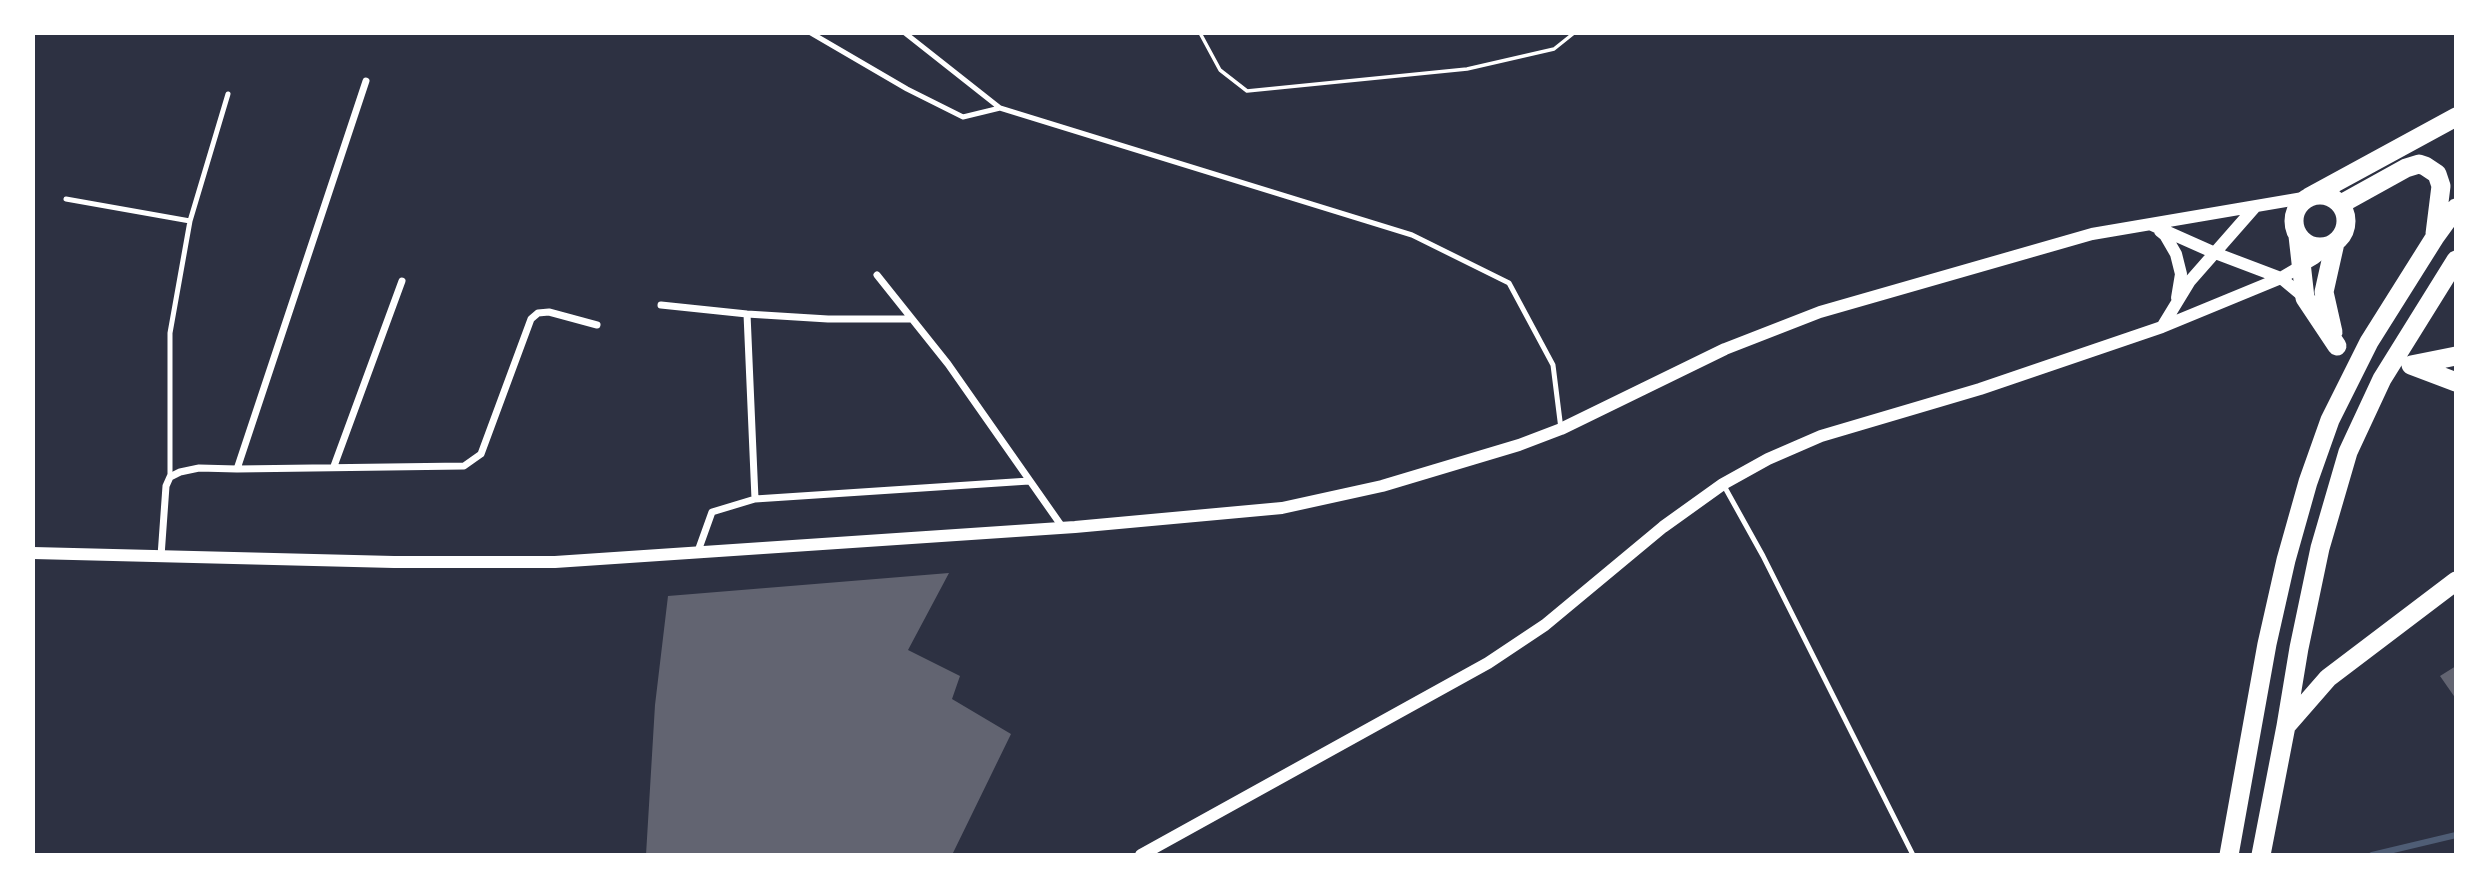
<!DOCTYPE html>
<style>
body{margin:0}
#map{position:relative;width:2489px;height:888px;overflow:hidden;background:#2d3142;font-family:"Roboto Condensed",sans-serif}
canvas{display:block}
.frame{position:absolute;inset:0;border:35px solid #fff;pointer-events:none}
</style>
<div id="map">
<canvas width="2489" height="888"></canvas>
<div class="frame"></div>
</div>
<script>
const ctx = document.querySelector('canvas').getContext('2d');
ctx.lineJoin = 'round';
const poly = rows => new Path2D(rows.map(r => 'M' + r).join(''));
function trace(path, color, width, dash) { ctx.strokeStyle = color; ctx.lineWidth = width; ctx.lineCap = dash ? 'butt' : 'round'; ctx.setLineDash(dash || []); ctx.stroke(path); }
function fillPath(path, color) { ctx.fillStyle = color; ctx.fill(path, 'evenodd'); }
trace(poly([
 [2372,855,2456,835]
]), '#4f5d75', 6);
fillPath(poly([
 [949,573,908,650,960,676,952,699,1011,734,952,855,646,855,655,705,668,596],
 [2456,666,2456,699,2440,676]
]), '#626471');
trace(poly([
 [1200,33,1220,70,1247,91,1467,69,1554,49,1574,33]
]), '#fff', 3.5);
trace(poly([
 [811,33,907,89,963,117,1000,108],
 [905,33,1000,108,1412,235,1509,283,1553,365,1561,429],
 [66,199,190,221,170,333,170,477],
 [190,221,228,94],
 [1723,484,1763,556,1913,855]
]), '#fff', 5);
trace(poly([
 [877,275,948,364,1063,528],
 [661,305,747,314,828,319,911,319],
 [747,314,755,499],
 [334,466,402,281],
 [237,469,366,81],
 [698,551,712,512,755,499,1029,481],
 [161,556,166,486,170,477,180,472,199,468,237,469,464,466,481,454,531,319,538,313,549,312,597,325]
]), '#fff', 7);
trace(poly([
 [2152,225,2215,253,2281,278,2305,298],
 [2160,231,2165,235,2176,254,2181,274,2177,298],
 [2162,327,2190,281,2255,207],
 [33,553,394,562,555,562,1075,527,1282,508,1382,486,1519,445,1561,429,1725,349,1820,312,2092,234,2309,197],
 [1141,855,1488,663,1545,625,1663,527,1723,484,1768,459,1821,436,1980,389,2162,327,2281,278,2315,258,2335,243]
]), '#fff', 12);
trace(poly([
 '2294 221a26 26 0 1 1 52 0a26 26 0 1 1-52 0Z',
 [2309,197,2456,117],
 [2341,204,2406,168,2419,164,2425,166,2437,174,2441,186,2435,234],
 [2298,236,2305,298,2337,346],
 [2333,332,2324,292,2335,243],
 [2456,356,2411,365,2456,382],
 [2287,725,2328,678,2456,581],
 [2229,855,2267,644,2286,560,2308,482,2330,420,2369,342,2435,237,2456,208],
 [2261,855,2286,726,2299,648,2320,548,2348,452,2382,379,2456,260]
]), '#fff', 19);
</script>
